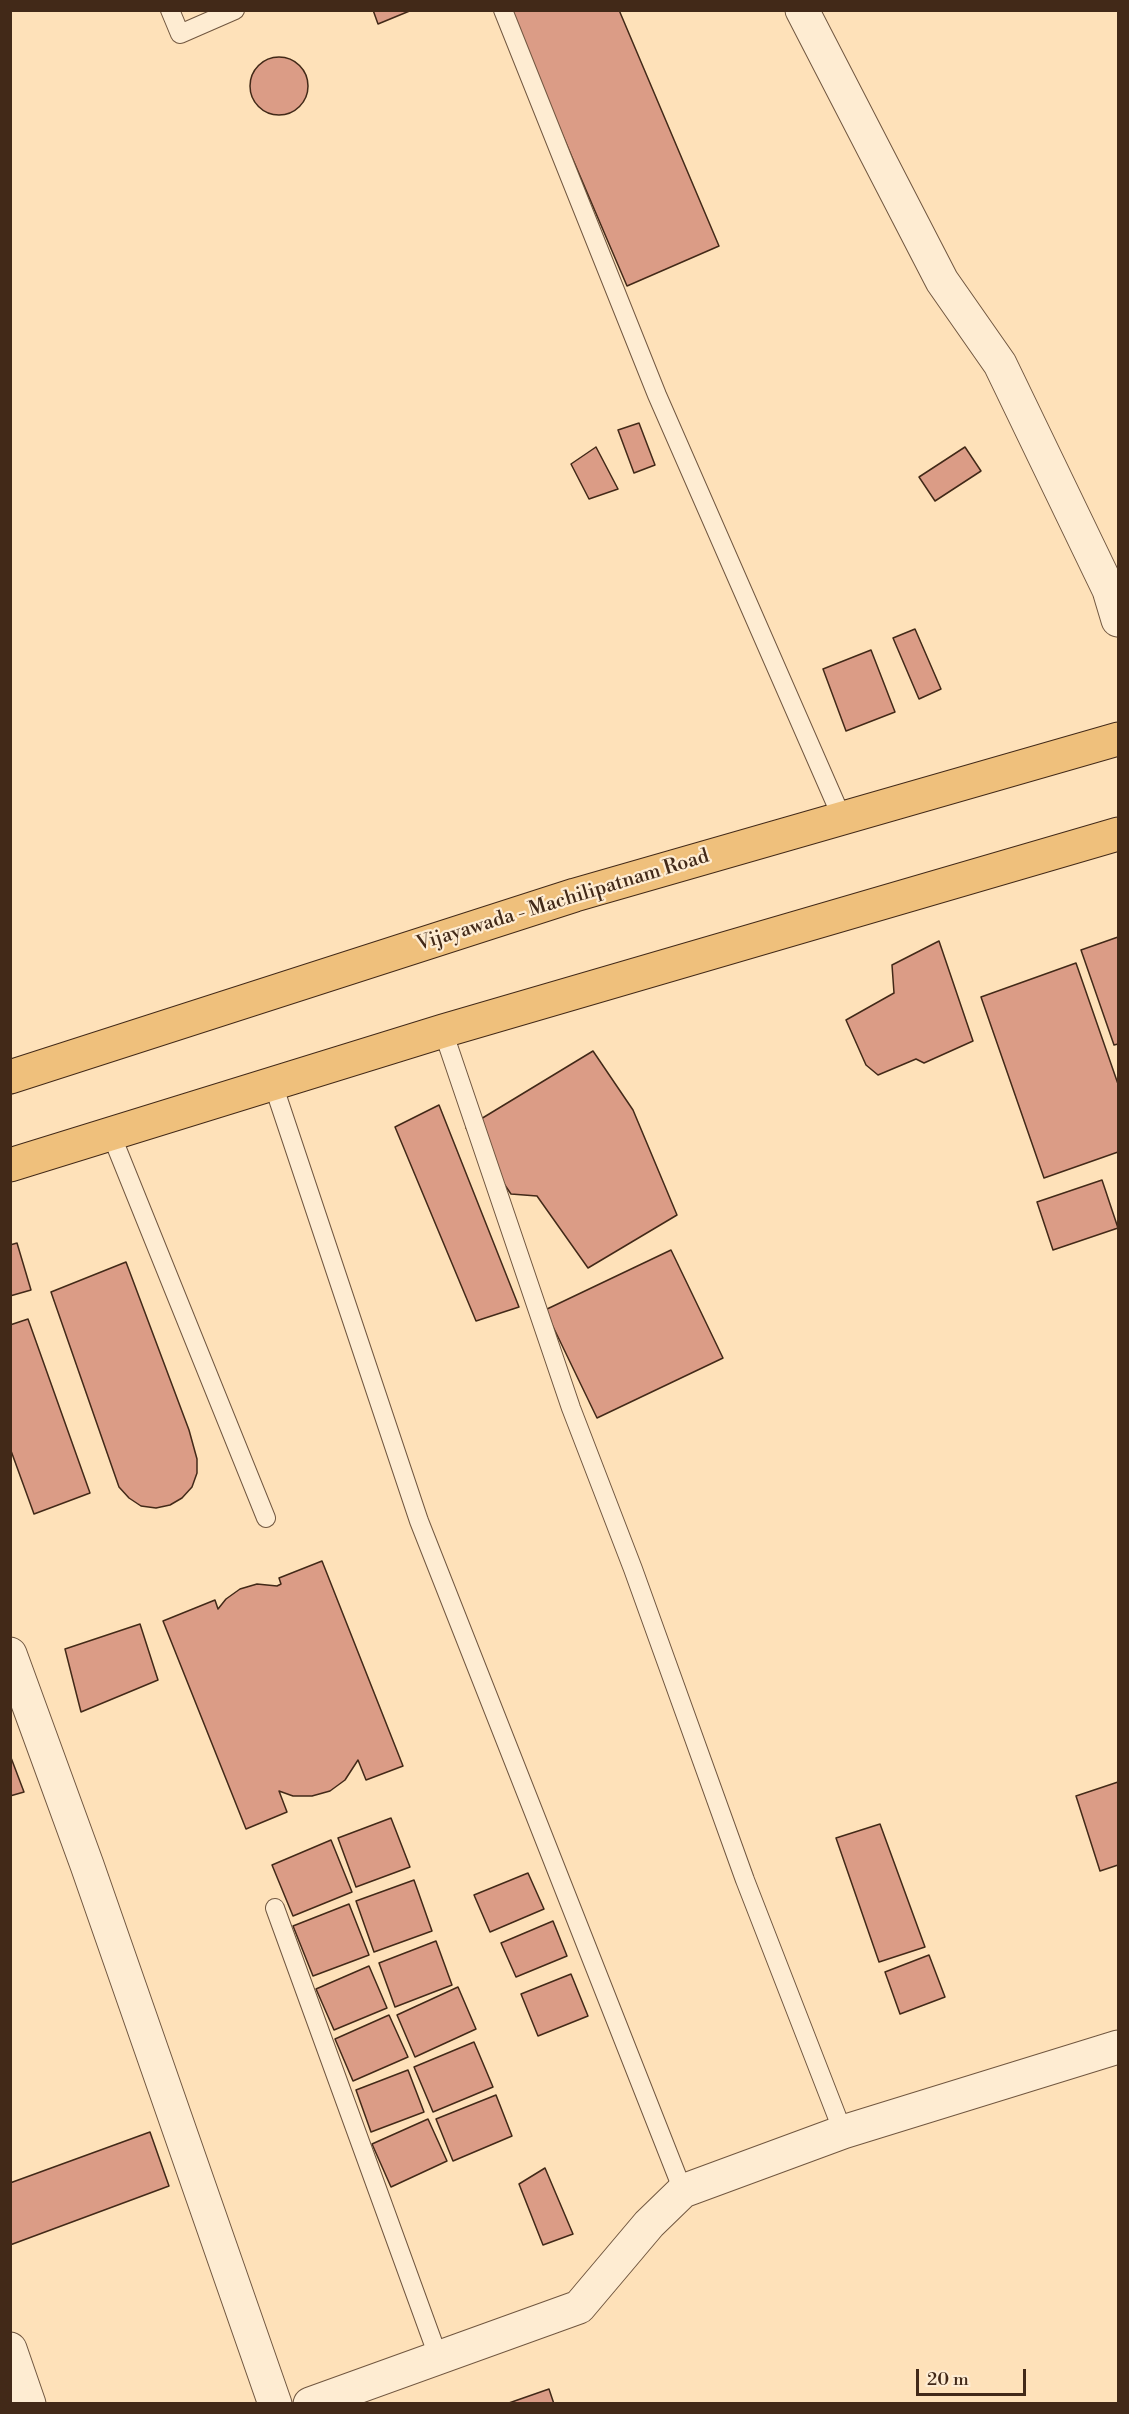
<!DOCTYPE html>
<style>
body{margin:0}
#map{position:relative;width:1129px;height:2414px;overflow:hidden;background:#fee1b9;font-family:"Libre Bodoni",serif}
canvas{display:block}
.frame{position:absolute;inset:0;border:12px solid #422918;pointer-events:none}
.scale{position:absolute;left:916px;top:2369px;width:110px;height:27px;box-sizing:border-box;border:3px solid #422918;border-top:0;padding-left:8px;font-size:18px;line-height:21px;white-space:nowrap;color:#422918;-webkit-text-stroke:4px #feecd2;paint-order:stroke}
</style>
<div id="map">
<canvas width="1129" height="2414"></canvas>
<div class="frame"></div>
<div class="scale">20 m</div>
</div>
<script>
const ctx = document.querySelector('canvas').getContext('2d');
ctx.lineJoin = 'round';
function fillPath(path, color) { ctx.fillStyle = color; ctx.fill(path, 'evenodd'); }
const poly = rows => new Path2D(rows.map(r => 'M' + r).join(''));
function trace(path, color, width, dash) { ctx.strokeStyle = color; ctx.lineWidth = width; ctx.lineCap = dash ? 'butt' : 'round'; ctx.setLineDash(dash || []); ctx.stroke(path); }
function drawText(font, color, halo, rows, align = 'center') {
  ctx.font = font + ' "Libre Bodoni",serif'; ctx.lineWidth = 4.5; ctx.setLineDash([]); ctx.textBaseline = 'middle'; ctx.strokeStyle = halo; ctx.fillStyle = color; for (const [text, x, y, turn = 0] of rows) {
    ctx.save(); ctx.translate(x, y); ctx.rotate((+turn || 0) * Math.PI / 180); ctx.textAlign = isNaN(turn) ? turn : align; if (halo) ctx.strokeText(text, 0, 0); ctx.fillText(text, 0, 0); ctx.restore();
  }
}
const building = poly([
 [373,10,412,10,378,24,373,10],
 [513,10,619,10,719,246,627,286,510,12,513,10],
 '250 86a29 29 0 1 1 58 0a29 29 0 1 1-58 0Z',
 [639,423,655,465,634,473,618,430,639,423],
 [596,447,618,489,589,499,571,464,596,447],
 [965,447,981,471,935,501,919,477,965,447],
 [915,629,941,689,919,699,893,638,915,629],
 [871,650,895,712,846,731,823,669,871,650],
 [1118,937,1118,1044,1114,1045,1081,950,1118,937],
 [939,941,973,1041,924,1063,916,1059,878,1075,866,1065,846,1020,894,993,892,965,939,941],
 [1076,963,1118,1084,1118,1152,1044,1178,981,997,1076,963],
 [593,1051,633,1110,677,1215,588,1268,537,1196,511,1194,466,1128,593,1051],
 [439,1105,519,1307,476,1321,395,1127,439,1105],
 [1102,1180,1118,1228,1053,1250,1037,1202,1102,1180],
 [17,1243,31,1290,10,1296,10,1245,17,1243],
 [671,1250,723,1358,597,1418,545,1310,671,1250],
 [126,1262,189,1430,197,1459,197,1473,192,1487,182,1498,170,1505,156,1508,141,1506,129,1498,119,1487,51,1292,126,1262],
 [28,1319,90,1493,34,1514,10,1448,10,1325,28,1319],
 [322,1561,403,1766,366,1780,358,1760,345,1780,330,1791,312,1796,293,1796,279,1791,287,1812,246,1829,163,1621,215,1600,218,1609,226,1599,240,1589,257,1584,277,1586,281,1584,279,1578,322,1561],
 [140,1624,158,1680,81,1712,65,1649,140,1624],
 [10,1755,24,1792,10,1796,10,1755],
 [1118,1782,1118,1865,1100,1871,1076,1796,1118,1782],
 [391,1818,410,1867,356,1887,338,1838,391,1818],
 [880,1824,925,1947,879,1962,836,1838,880,1824],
 [331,1840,352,1892,293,1916,272,1865,331,1840],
 [528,1873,544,1909,490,1932,474,1895,528,1873],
 [414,1880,432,1931,374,1952,356,1901,414,1880],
 [349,1904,369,1955,313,1976,293,1926,349,1904],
 [553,1921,567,1956,516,1977,501,1943,553,1921],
 [436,1941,452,1985,395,2007,379,1963,436,1941],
 [929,1955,945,1997,900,2014,885,1972,929,1955],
 [369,1966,387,2008,334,2030,316,1989,369,1966],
 [571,1974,588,2016,538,2036,521,1994,571,1974],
 [458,1987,476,2029,415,2057,397,2015,458,1987],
 [389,2015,408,2057,353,2081,335,2039,389,2015],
 [474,2042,493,2087,433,2112,414,2067,474,2042],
 [408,2070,424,2112,371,2132,356,2090,408,2070],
 [496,2095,512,2136,453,2161,436,2119,496,2095],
 [428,2119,447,2161,391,2187,372,2144,428,2119],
 [150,2132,169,2186,10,2245,10,2183,150,2132],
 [545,2168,573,2234,543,2245,519,2184,545,2168],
 [549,2389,554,2404,506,2404,549,2389]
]);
fillPath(building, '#db9c86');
trace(building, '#422918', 1.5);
const lane = poly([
 [170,10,180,34,235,10],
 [503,10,657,395,842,818],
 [443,1031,571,1408,633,1569,745,1880,843,2132],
 [273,1084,419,1521,683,2191],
 [111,1134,266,1518],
 [275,1908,439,2359]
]);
const street = poly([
 [802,10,942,281,1000,364,1109,590,1118,620],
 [10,1654,87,1865,275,2404],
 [10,2349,29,2404],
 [310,2404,579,2307,649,2224,683,2191,843,2132,1118,2047]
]);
const highway = poly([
 [10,1077,575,895,1118,739],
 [10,1165,443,1031,1118,834]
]);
trace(lane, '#715740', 20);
trace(street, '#715740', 35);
trace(highway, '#422918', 35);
trace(lane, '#feecd2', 18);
trace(street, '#feecd2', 33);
trace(highway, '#efc07c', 33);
drawText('20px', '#422918', '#feecd2', [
 ["Vijayawada - Machilipatnam Road",563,901,-17]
]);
</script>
